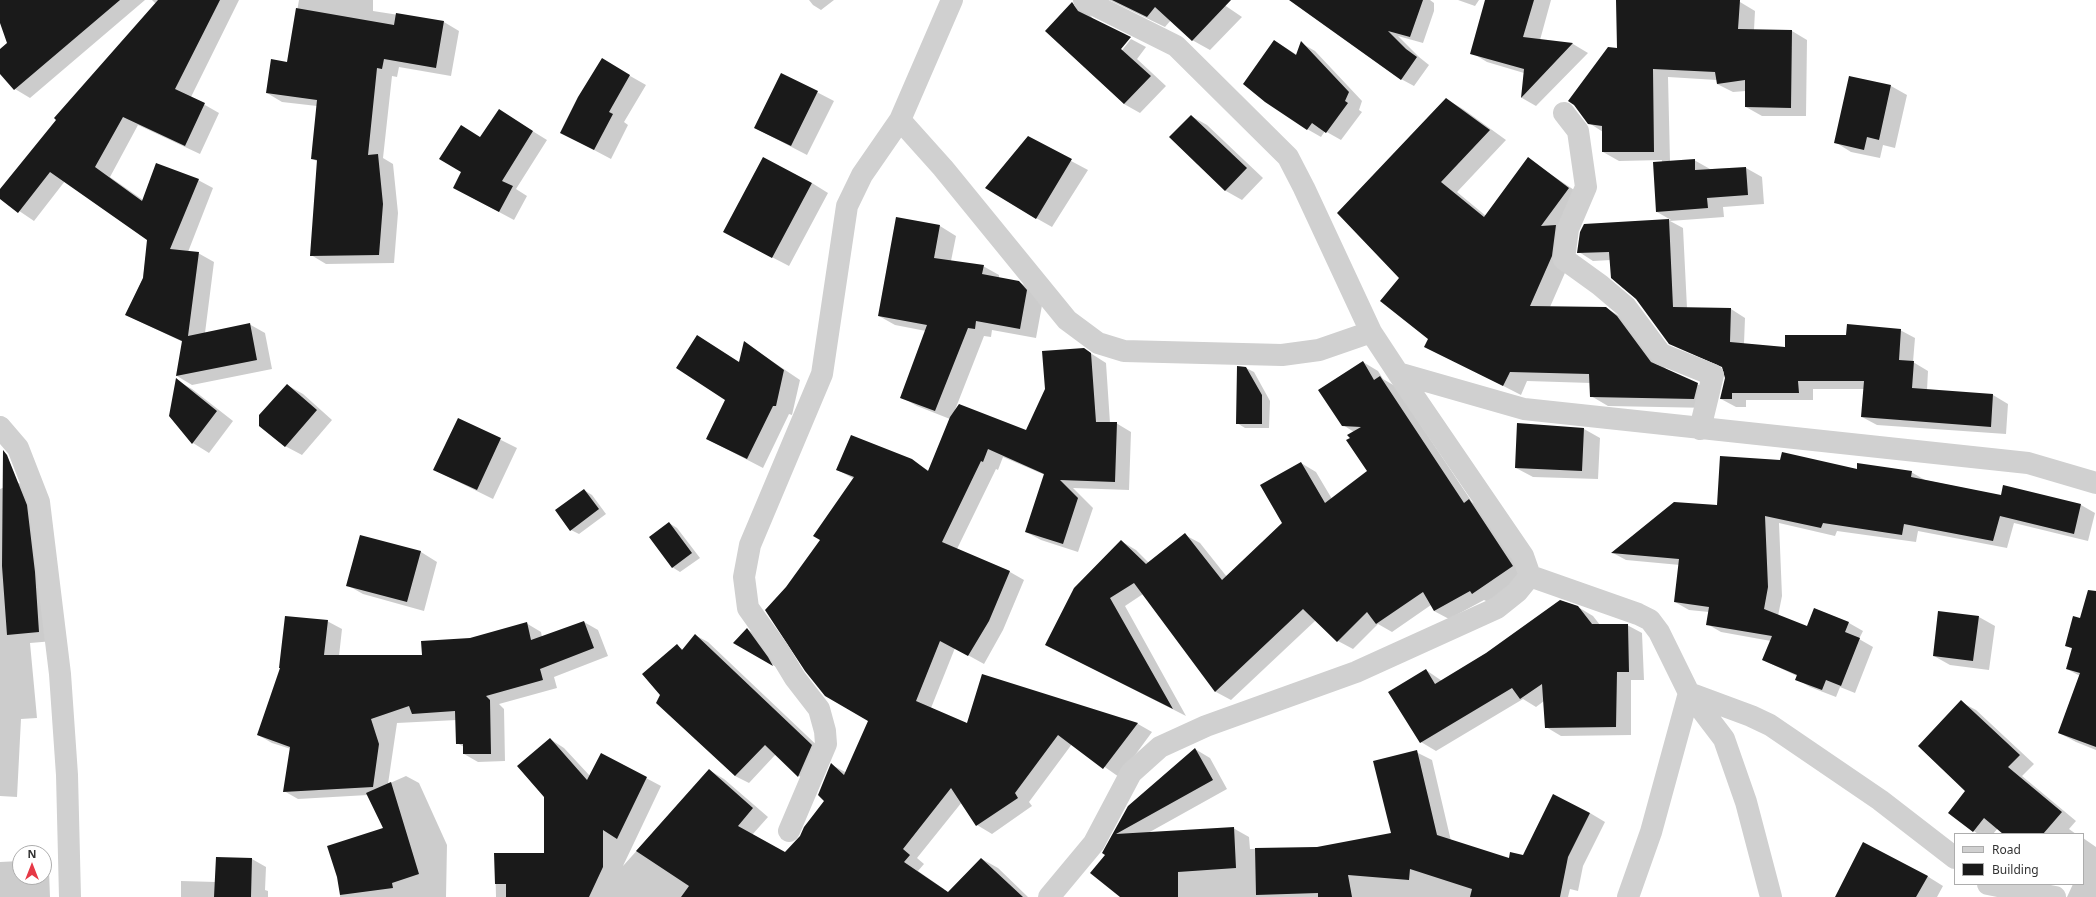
<!DOCTYPE html>
<style>
body{margin:0}
#map{position:relative;width:2096px;height:897px;overflow:hidden;background:#fff;font-family:"Noto Sans",sans-serif}
canvas{display:block}
.legend{position:absolute;left:1954px;top:833px;width:130px;height:52px;box-sizing:border-box;background:#fff;border:1px solid #adadad;margin:0;padding:5px 7px;list-style:none;font-size:12px;color:#333}
.legend li{display:flex;align-items:center;gap:8px;height:20px}
.legend b{width:20px;border:1px solid #adadad}
.north{position:absolute;left:12px;top:845px;width:40px;height:40px;box-sizing:border-box;background:#fff;border:1px solid #adadad;border-radius:50%;rotate:0deg;font-size:11px;font-weight:700;line-height:16px;text-align:center;color:#333}
.north::after{content:'';display:block;margin:auto;width:14px;height:18px;background:#e63946;clip-path:polygon(50% 0,100% 100%,50% 72%,0 100%)}
</style>
<div id="map">
<canvas width="2096" height="897"></canvas>
<ul class="legend">
<li><b style="height:5px;background:#d0d0d0"></b>Road</li>
<li><b style="height:11px;background:#1a1a1a"></b>Building</li>
</ul>
<div class="north">N</div>
</div>
<script>
const ctx = document.querySelector('canvas').getContext('2d');
ctx.lineJoin = 'round';
function fillPath(path, color) { ctx.fillStyle = color; ctx.fill(path, 'evenodd'); }
const poly = rows => new Path2D(rows.map(r => 'M' + r).join(''));
function trace(path, color, width, dash) { ctx.strokeStyle = color; ctx.lineWidth = width; ctx.lineCap = dash ? 'butt' : 'round'; ctx.setLineDash(dash || []); ctx.stroke(path); }
fillPath(poly([
 [12,0,145,0,30,98,15,89,0,72,0,50,8,43],
 [152,0,239,0,191,97,219,113,200,154,138,125,110,177,143,200,198,180,213,188,188,252,198,253,214,262,205,333,249,324,265,333,272,369,192,385,177,376,183,342,126,315,143,278,148,240,65,181,34,221,0,198,0,191,156,4],
 [299,0,373,0,373,11,444,22,459,31,451,76,399,67,397,77,392,76,383,158,393,164,398,213,394,263,326,264,311,255,318,162,312,158,317,106,282,102,267,93,288,63],
 [809,0,834,0,821,10,813,5],
 [1109,0,1217,0,1242,17,1210,50,1192,40,1171,20,1165,27],
 [1317,0,1430,0,1434,3,1434,11,1423,43,1398,36,1419,57,1429,65,1414,86,1401,79],
 [1458,0,1479,0,1475,6],
 [1486,0,1551,0,1540,40,1573,44,1588,53,1536,106,1522,98,1524,73,1487,62,1472,53],
 [1617,0,1700,0,1740,2,1755,11,1754,30,1792,31,1807,40,1806,116,1762,116,1746,107,1746,91,1733,92,1717,84,1717,80,1668,77,1670,161,1694,160,1710,169,1746,168,1762,177,1764,204,1723,207,1724,217,1670,221,1683,228,1687,308,1731,309,1745,318,1744,344,1786,348,1847,336,1900,330,1915,338,1913,362,1928,371,1927,390,1993,395,2008,404,2006,434,1877,425,1862,417,1864,389,1813,389,1813,400,1746,400,1746,407,1736,407,1721,399,1726,378,1724,368,1670,343,1611,260,1593,261,1579,252,1585,225,1671,220,1657,212,1662,160,1619,161,1603,152,1603,132,1589,123,1618,49],
 [1072,3,1088,12,1119,54,1131,39,1146,47,1137,59,1166,86,1140,113,1124,104,1047,31],
 [1275,41,1297,55,1301,43,1315,51,1362,101,1359,110,1362,112,1341,140,1325,131,1321,137,1307,129],
 [602,60,646,85,624,122,628,125,611,159,577,141],
 [782,74,834,101,807,155,755,128],
 [1891,86,1907,95,1895,148,1883,145,1880,158,1851,152,1835,142],
 [1446,99,1463,109,1506,140,1457,192,1486,216,1528,159,1586,198,1568,266,1550,307,1606,308,1623,318,1634,326,1666,369,1715,393,1711,408,1608,406,1591,396,1591,383,1527,381,1521,395,1425,346,1429,339,1400,278],
 [1191,116,1207,125,1263,178,1242,200,1226,191,1170,137],
 [513,119,547,140,516,189,527,196,514,220,469,196],
 [1028,138,1088,170,1052,227,1036,218],
 [812,183,828,193,789,266,741,241],
 [897,218,940,226,956,236,951,261,983,266,999,275,999,278,1019,282,1035,291,1043,300,1036,338,992,330,991,337,984,336,955,410,1027,432,1084,349,1106,363,1110,423,1116,423,1131,432,1129,490,1073,488,1093,508,1078,552,1041,540,1026,532,1045,475,1003,457,998,470,996,469,957,549,1010,572,1024,580,1003,630,984,664,955,648,931,708,967,724,983,675,1138,724,1152,732,1119,777,1072,744,1029,802,1032,806,992,834,977,825,962,802,917,858,924,864,918,871,944,889,939,897,496,897,495,854,545,854,550,739,564,748,590,776,646,778,661,786,623,866,709,770,724,779,768,817,752,835,785,853,801,837,825,801,832,765,847,773,869,721,787,588,821,540,854,479,838,470,911,460,929,471,950,419,917,406,901,397,926,331,895,325,879,316],
 [745,343,800,380,792,415,789,414,763,468,707,439,726,399,740,363],
 [1363,362,1378,371,1383,379,1395,386,1472,502,1484,509,1528,575,1488,602,1484,600,1449,619,1434,611,1431,605,1392,632,1378,624,1353,649,1338,641,1316,620,1231,700,1216,692,1143,594,1125,606,1186,716,1046,645,1121,541,1136,550,1149,563,1185,535,1200,543,1227,577,1284,523,1301,463,1316,472,1332,499,1368,471,1351,438,1354,432,1343,425],
 [1246,368,1254,372,1270,401,1269,428,1245,428,1237,423],
 [176,380,192,389,233,421,209,453,193,443,171,416],
 [287,385,303,394,332,420,302,455,285,446],
 [459,419,517,448,493,499,434,470],
 [1584,429,1600,438,1598,479,1533,477,1516,468],
 [1858,470,1911,472,1925,480,2002,496,2004,486,2081,505,2095,513,2088,541,2014,523,2007,548,1918,531,1916,542,1837,531,1835,536,1779,523,1782,596,1778,616,1807,627,1815,609,1849,623,1863,631,1859,639,1873,647,1855,693,1840,687,1836,697,1810,687,1796,679,1797,676,1763,660,1771,641,1721,632,1707,624,1709,612,1689,610,1675,602,1680,565,1626,560,1613,553,1718,506],
 [17,482,33,491,54,641,30,643,37,718,21,719,17,797,0,796,0,489],
 [584,490,592,495,606,514,579,534,571,530],
 [669,523,677,528,700,558,680,572,672,567],
 [360,536,421,552,437,562,424,611,363,594,347,585],
 [1578,607,1593,616,1600,625,1627,625,1642,633,1644,680,1631,680,1631,735,1561,736,1546,727,1544,701,1536,707,1523,699,1436,751,1421,742,1426,670,1442,681],
 [1979,617,1995,626,1989,670,1950,665,1934,656],
 [2096,620,2096,750,2076,742,2059,733,2080,676,2067,669,2073,649,2066,646,2095,622],
 [327,621,342,629,339,656,423,656,470,639,526,623,541,632,542,637,584,622,598,630,608,656,554,677,557,688,499,704,504,709,505,761,478,762,464,754,464,747,457,743,457,720,397,723,388,784,406,776,419,783,447,845,446,897,340,897,340,891,384,829,368,795,298,799,284,791,291,749,272,743,258,735],
 [747,629,755,634,778,668,735,642],
 [695,635,708,642,825,753,812,783,799,776,776,754,749,783,735,776,661,695,677,646,684,650],
 [1961,702,1976,710,2034,764,2022,776,2076,821,2069,829,2076,834,2005,834,1998,828,1993,834,1978,834,1950,813,1967,791],
 [1195,749,1210,758,1227,789,1148,833,1233,828,1249,837,1250,849,1317,848,1392,834,1416,752,1432,760,1451,841,1510,860,1524,856,1590,813,1605,822,1583,866,1578,891,1570,889,1568,897,1122,897,1106,855,1128,807],
 [2083,838,2096,847,2096,897,2067,897,2073,884,2083,884],
 [252,859,266,867,265,890,268,891,268,897,181,897,181,881,216,882],
 [982,859,998,868,1028,897,945,897],
 [20,861,20,877,44,877,44,867,49,870,50,897,0,897,0,862],
 [1927,876,1943,886,1937,897,1836,897]
]), '#0003');
fillPath(poly([
 [0,0,120,0,14,90,0,74,0,49,7,43,0,23],
 [158,0,220,0,175,89,205,103,185,146,123,117,95,167,142,201,156,163,199,179,170,249,199,252,188,336,250,323,257,360,176,376,182,341,125,315,143,278,147,240,50,172,18,213,0,199,0,189,56,120,54,118],
 [1112,0,1231,0,1192,41,1155,7,1147,17],
 [1289,0,1423,0,1410,37,1388,31,1406,49,1417,57,1401,80],
 [1485,0,1534,0,1523,37,1573,43,1521,98,1524,69,1470,54],
 [1616,0,1740,0,1738,29,1792,30,1791,108,1745,107,1745,80,1717,84,1715,72,1653,69,1654,152,1602,152,1602,126,1588,124,1574,105,1568,101,1608,47,1617,48],
 [1072,2,1078,11,1131,37,1121,49,1151,76,1124,104,1045,31],
 [296,8,394,25,396,13,444,21,436,68,384,59,382,69,377,68,368,155,378,154,383,204,379,255,310,256,317,160,311,159,317,100,266,93,271,59,287,62],
 [1274,40,1296,55,1301,41,1349,92,1345,101,1348,103,1326,133,1312,123,1307,130,1265,102,1243,84],
 [602,58,630,75,609,112,613,114,594,150,560,133,578,97],
 [781,73,818,91,791,146,754,128],
 [1849,76,1891,85,1879,140,1867,137,1864,150,1834,143],
 [1446,98,1490,130,1441,182,1484,217,1528,157,1569,188,1541,226,1556,225,1552,256,1530,306,1606,307,1617,316,1651,362,1698,383,1694,399,1590,397,1589,374,1510,372,1503,386,1424,347,1428,339,1380,301,1399,278,1337,213],
 [499,109,533,131,502,181,513,186,499,212,453,188,461,172,439,159,461,125,480,137],
 [1191,115,1247,168,1225,191,1169,137],
 [1028,136,1072,159,1036,219,985,188],
 [763,157,812,183,772,258,723,232],
 [1695,159,1695,170,1746,167,1748,195,1707,198,1708,208,1656,212,1653,162],
 [896,217,940,225,934,258,984,265,982,274,1019,281,1027,290,1020,329,976,321,975,329,968,328,935,411,900,398,927,325,878,316],
 [1669,219,1673,307,1731,308,1730,342,1785,347,1785,335,1846,335,1847,324,1901,329,1899,360,1914,361,1912,388,1993,394,1991,427,1861,417,1864,381,1798,381,1799,393,1732,393,1732,399,1720,399,1725,378,1722,367,1669,344,1636,299,1611,278,1609,252,1577,253,1580,232,1584,224],
 [697,335,739,362,744,341,784,370,776,406,773,406,747,459,706,439,725,400,676,368],
 [1084,348,1091,353,1096,422,1117,422,1115,482,1060,480,1078,498,1063,544,1025,532,1044,474,988,449,983,462,981,461,942,542,1010,571,989,621,968,656,940,641,916,701,967,723,982,674,1138,723,1103,769,1058,735,1015,793,1018,798,976,826,951,788,903,849,910,855,904,862,948,892,981,858,1023,897,681,897,689,886,636,851,709,769,753,808,738,826,785,852,800,836,804,827,824,801,818,795,831,763,844,775,868,721,825,696,805,671,765,610,786,587,820,540,813,536,854,477,836,470,851,435,912,459,928,471,950,417,959,404,1026,430,1045,389,1042,351],
 [1363,361,1374,380,1380,376,1464,503,1469,499,1513,566,1472,594,1470,591,1434,611,1423,592,1376,624,1367,612,1337,642,1303,609,1215,692,1134,583,1110,598,1173,709,1045,645,1074,588,1121,540,1146,564,1185,533,1222,580,1282,523,1260,485,1301,462,1325,503,1367,471,1346,440,1350,438,1347,435,1361,427,1342,426,1318,390],
 [1237,366,1246,367,1262,395,1262,424,1236,424],
 [176,378,217,411,192,444,169,416],
 [287,384,317,410,285,447,259,426,259,415],
 [458,418,501,438,477,490,433,470],
 [1517,423,1584,428,1582,471,1515,468],
 [3,450,7,455,27,505,35,572,39,632,7,635,2,566],
 [1782,452,1857,469,1857,463,1912,471,1911,477,2001,495,2003,485,2081,504,2074,534,2000,516,1993,541,1904,524,1902,535,1823,523,1821,528,1765,516,1768,587,1764,609,1807,626,1814,608,1849,622,1845,632,1860,638,1841,686,1826,680,1822,690,1795,680,1797,675,1762,660,1772,636,1706,625,1709,607,1674,602,1679,559,1611,553,1674,502,1717,505,1720,456,1780,460],
 [584,489,599,509,570,531,555,510],
 [669,522,692,553,672,568,649,537],
 [360,535,421,551,407,602,346,586],
 [2088,590,2096,591,2096,747,2058,733,2080,673,2066,669,2072,648,2065,646,2073,616,2080,618],
 [1560,600,1578,606,1592,624,1628,624,1629,672,1617,672,1616,727,1545,728,1542,684,1520,699,1512,688,1420,743,1388,692,1426,669,1435,684,1486,653],
 [1938,611,1979,616,1973,661,1933,656],
 [285,616,328,620,324,655,422,655,421,641,470,638,527,622,531,640,584,621,594,648,540,669,543,680,486,696,490,700,491,754,463,754,463,744,456,744,455,711,412,714,409,706,371,719,379,744,373,787,283,792,290,747,257,735,280,668,279,668],
 [747,628,768,657,773,666,733,643],
 [695,634,812,745,798,777,765,745,735,776,656,703,660,695,642,674,677,644,682,650],
 [1961,700,2020,755,2008,767,2062,812,2043,834,2003,834,1984,818,1973,832,1948,813,1965,791,1918,746],
 [550,738,587,780,601,753,647,777,617,839,603,830,603,867,589,897,506,897,506,884,495,884,494,853,544,853,544,797,517,766],
 [1195,748,1213,780,1116,834,1234,827,1236,868,1178,872,1178,897,1120,897,1090,873,1105,855,1102,853,1128,806],
 [1417,750,1437,835,1509,858,1510,852,1523,855,1553,794,1590,813,1568,857,1560,897,1470,897,1472,889,1410,869,1409,880,1348,875,1352,897,1318,897,1318,893,1256,895,1255,848,1317,847,1391,833,1373,761],
 [391,782,419,874,392,883,393,888,340,895,337,877,327,846,383,828,366,793],
 [1863,842,1928,876,1916,897,1835,897],
 [216,857,252,858,251,897,214,897]
]), '#1a1a1a');
trace(poly([
 [952,0,900,120,943,168,1067,320,1098,343,1124,351,1282,355,1319,350,1371,332],
 [1084,0,1176,46,1288,157,1304,188,1371,332,1398,373,1524,409,2028,463,2096,483],
 [1564,113,1578,131,1586,187,1568,229,1564,259,1600,285,1626,307,1661,354,1713,375,1700,429],
 [0,427,18,448,39,502,60,674,67,775,70,897],
 [1530,576,1638,614,1650,620,1659,632,1689,693,1651,832,1628,897],
 [1689,693,1751,716,1770,725,1880,800,1955,858],
 [1689,693,1724,739,1746,802,1771,897],
 [789,831,826,744,825,731,819,709,795,678,778,650,748,608,744,577,750,545,822,374,847,206,862,175,900,120],
 [1988,884,2055,897],
 [1049,897,1094,843,1131,773,1160,747,1206,726,1356,672,1497,608,1517,592,1530,576,1523,556,1398,373]
]), '#d0d0d0', 22);
</script>
